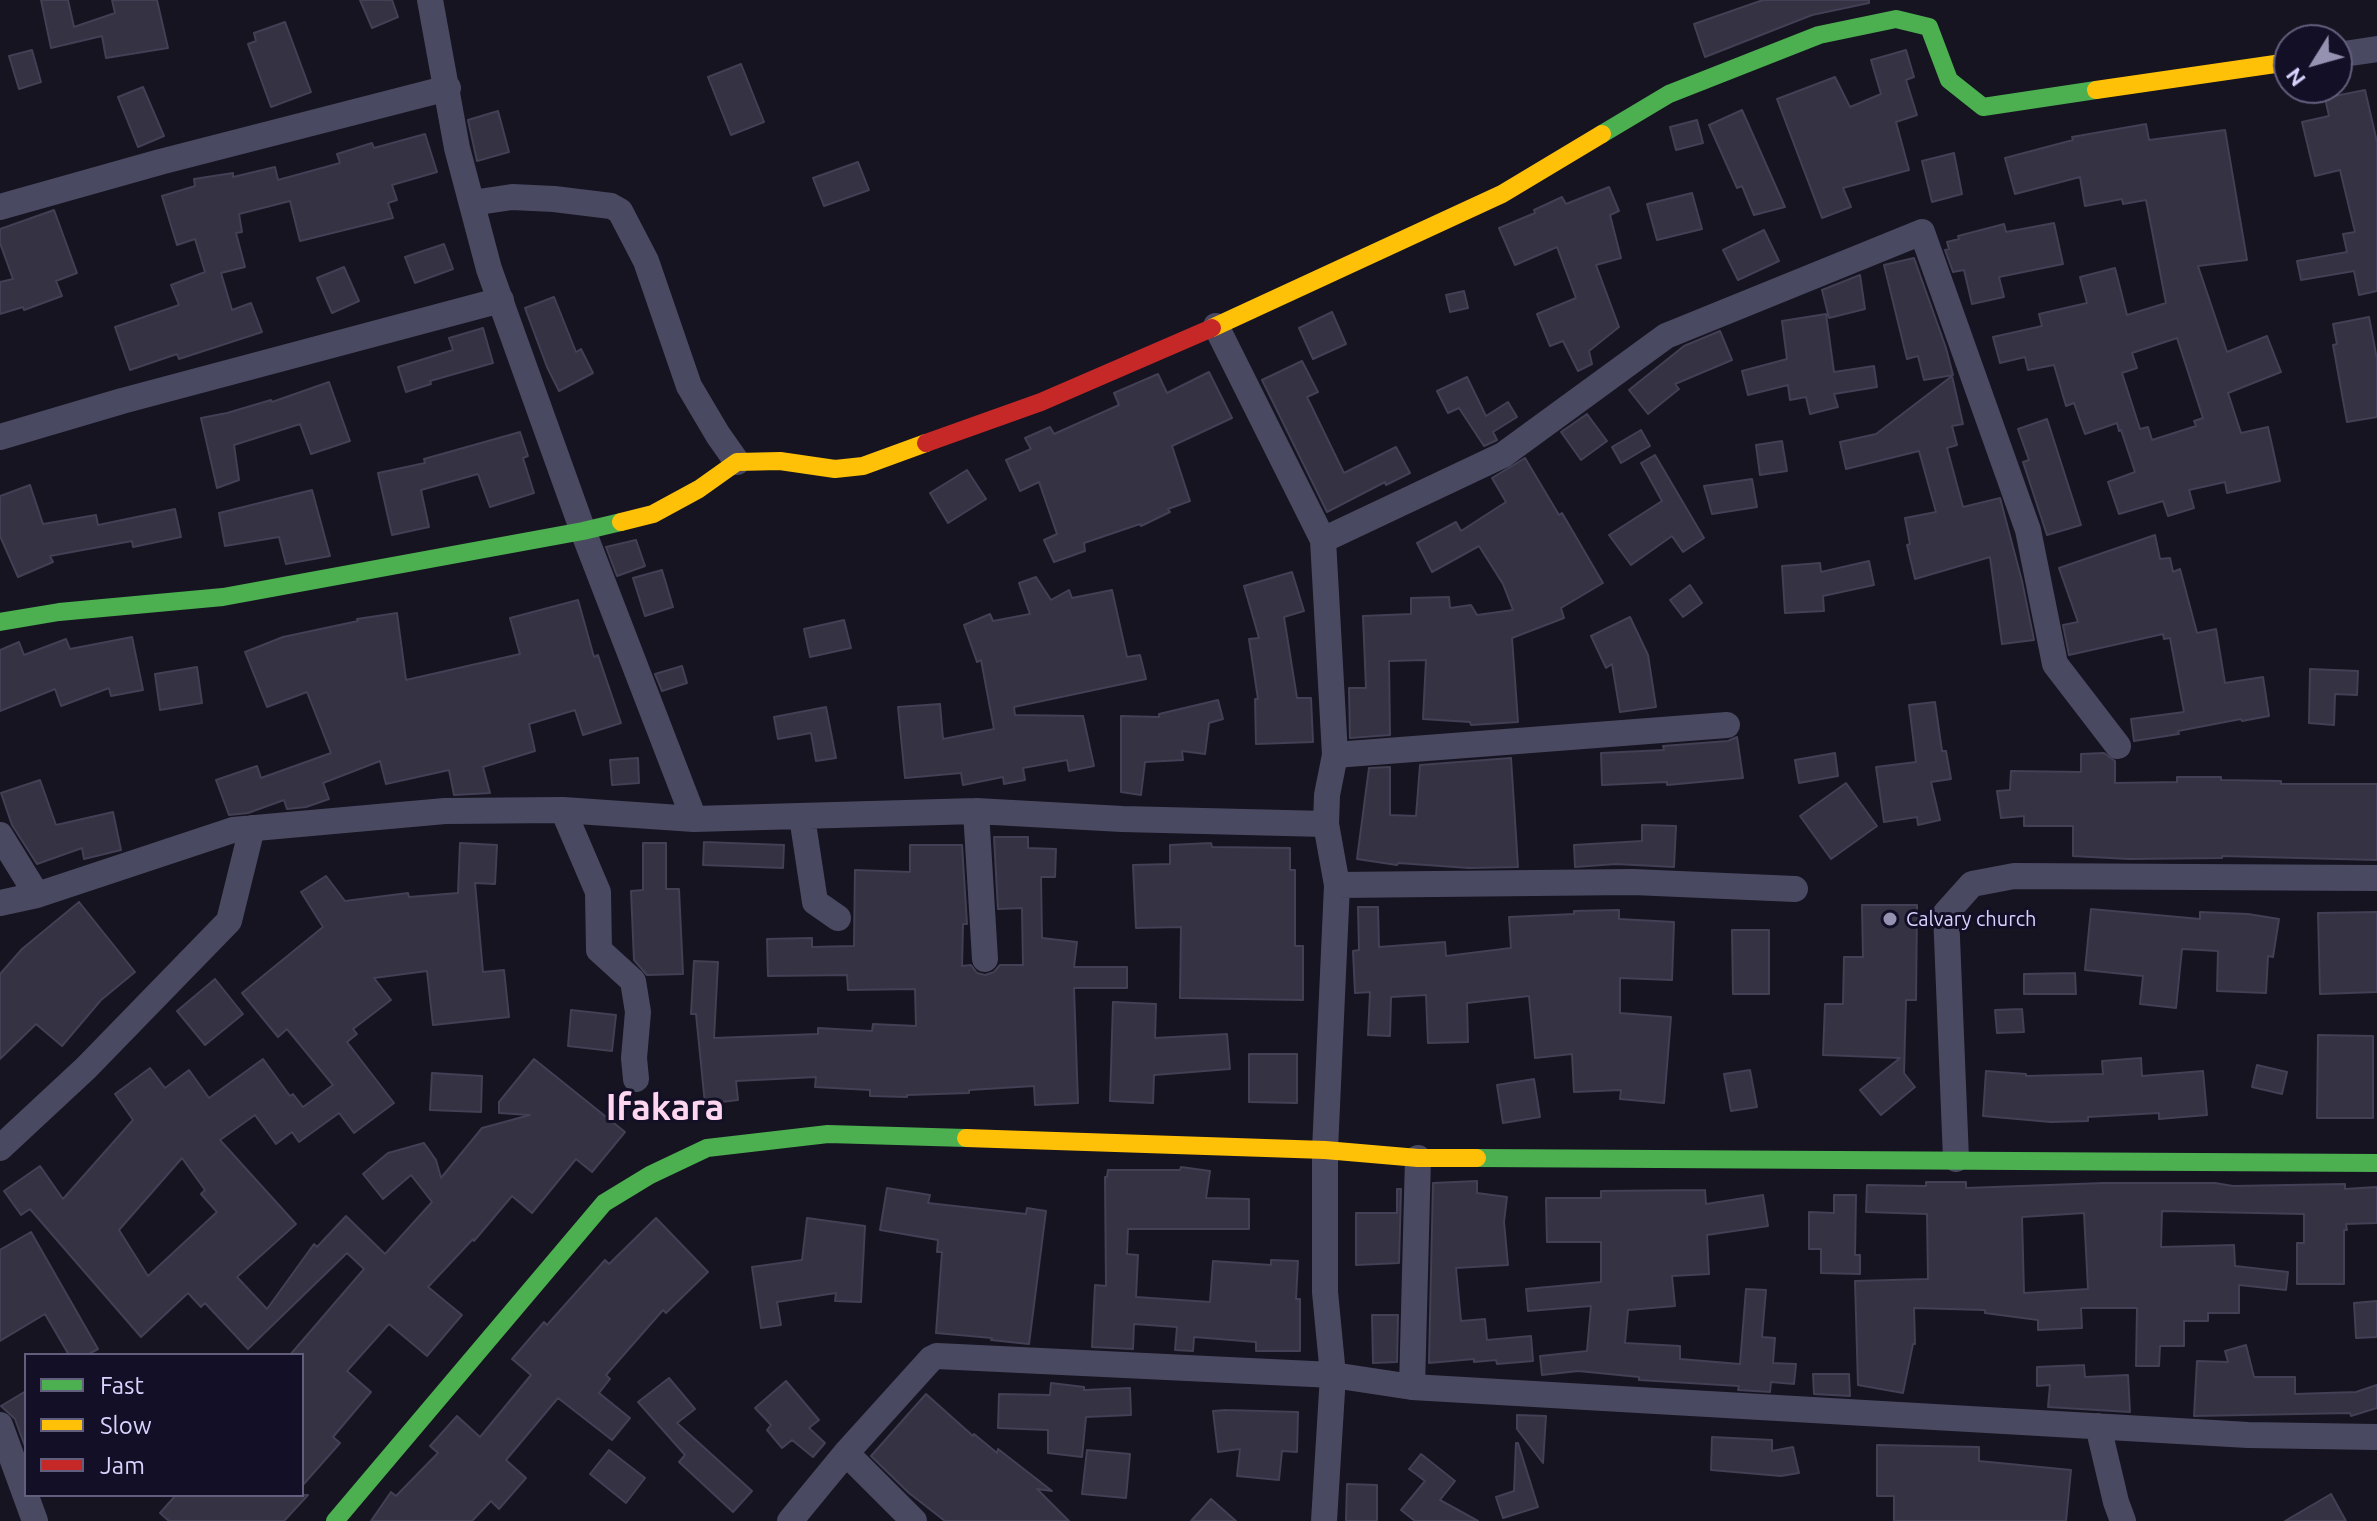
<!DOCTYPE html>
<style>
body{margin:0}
#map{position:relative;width:2377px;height:1521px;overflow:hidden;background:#161421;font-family:Ubuntu,sans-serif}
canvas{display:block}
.legend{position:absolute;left:24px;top:1353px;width:280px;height:144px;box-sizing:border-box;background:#130f26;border:2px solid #625e7d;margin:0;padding:10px 14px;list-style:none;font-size:24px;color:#d9d4ff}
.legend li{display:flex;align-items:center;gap:16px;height:40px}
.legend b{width:40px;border:2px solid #625e7d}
.north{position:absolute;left:2273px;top:24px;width:80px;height:80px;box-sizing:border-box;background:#130f26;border:2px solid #625e7d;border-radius:50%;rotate:233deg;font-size:22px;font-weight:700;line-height:32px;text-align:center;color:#d9d4ff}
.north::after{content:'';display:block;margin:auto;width:28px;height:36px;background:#9591b1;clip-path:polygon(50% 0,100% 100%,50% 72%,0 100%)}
</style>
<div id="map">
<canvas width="2377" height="1521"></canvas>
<ul class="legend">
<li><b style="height:10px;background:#4caf50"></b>Fast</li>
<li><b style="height:10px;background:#ffc107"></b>Slow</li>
<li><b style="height:10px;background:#c62828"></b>Jam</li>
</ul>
<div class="north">N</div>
</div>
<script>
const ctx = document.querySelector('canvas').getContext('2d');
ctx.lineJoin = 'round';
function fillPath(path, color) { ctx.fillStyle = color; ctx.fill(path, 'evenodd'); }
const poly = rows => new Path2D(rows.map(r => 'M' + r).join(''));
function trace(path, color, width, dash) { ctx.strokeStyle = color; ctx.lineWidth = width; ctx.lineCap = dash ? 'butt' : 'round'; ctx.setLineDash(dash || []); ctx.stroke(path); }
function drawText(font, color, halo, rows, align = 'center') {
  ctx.font = font + ' Ubuntu,sans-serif'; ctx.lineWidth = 6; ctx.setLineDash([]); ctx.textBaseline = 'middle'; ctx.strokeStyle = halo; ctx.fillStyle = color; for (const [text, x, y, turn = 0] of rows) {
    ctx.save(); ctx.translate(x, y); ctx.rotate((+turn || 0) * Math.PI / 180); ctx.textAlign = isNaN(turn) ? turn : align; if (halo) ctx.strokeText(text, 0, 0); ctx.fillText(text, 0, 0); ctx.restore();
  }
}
const building = poly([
 [41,0,68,0,74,27,115,13,112,0,157,0,168,48,106,58,102,36,51,48,41,0],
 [360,0,392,0,398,17,372,28,360,0],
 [1763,0,1869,0,1869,3,1812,15,1705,57,1694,24,1763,0],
 [285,22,311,92,271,107,248,44,256,41,254,33,285,22],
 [32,50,41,82,19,89,9,56,32,50],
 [1906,50,1914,77,1906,80,1917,115,1896,122,1909,170,1843,188,1851,207,1822,218,1777,99,1835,77,1850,107,1881,94,1871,60,1906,50],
 [741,64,764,122,731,135,708,77,741,64],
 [143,87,164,136,138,147,118,97,143,87],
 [2365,90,2377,142,2377,291,2359,295,2354,271,2301,280,2297,261,2347,252,2343,234,2355,232,2340,170,2315,176,2302,122,2329,116,2325,98,2365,90],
 [1742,110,1785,207,1754,215,1742,186,1737,188,1709,125,1742,110],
 [498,111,509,152,477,161,468,120,498,111],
 [1697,120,1703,143,1676,150,1670,127,1697,120],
 [2146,124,2149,140,2225,130,2247,260,2198,266,2227,352,2267,336,2281,372,2228,393,2241,433,2268,427,2280,481,2227,493,2225,482,2189,490,2194,508,2168,516,2163,501,2119,514,2108,482,2135,472,2121,430,2119,431,2117,423,2085,434,2074,403,2066,406,2054,365,2028,370,2025,357,2000,363,1993,337,2042,326,2039,314,2087,303,2080,277,2115,268,2127,315,2166,303,2146,200,2123,204,2122,199,2085,206,2080,177,2015,194,2005,158,2073,140,2072,137,2146,124],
 [2177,338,2203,418,2194,421,2196,426,2152,440,2148,427,2140,429,2122,373,2137,368,2132,353,2177,338],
 [425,134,437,172,392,185,397,200,388,203,393,218,300,241,290,201,239,214,242,232,236,233,245,267,221,273,232,310,251,303,262,332,179,359,177,354,130,370,115,327,179,305,171,285,205,272,195,239,177,245,162,196,195,186,194,179,233,173,233,177,275,167,278,180,340,163,337,154,372,143,374,148,425,134],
 [1954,153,1962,194,1932,202,1922,161,1954,153],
 [858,162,869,190,824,206,813,178,858,162],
 [1609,187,1619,211,1610,215,1621,258,1596,265,1619,327,1589,351,1592,364,1578,371,1563,341,1550,346,1537,314,1576,298,1557,247,1515,265,1499,228,1535,213,1534,210,1562,197,1566,204,1609,187],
 [1692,193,1702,229,1657,240,1647,204,1692,193],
 [54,210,77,273,56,281,62,296,24,310,23,307,0,314,0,282,13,279,0,243,0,229,54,210],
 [2054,223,2063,264,1999,277,2004,297,1972,304,1964,270,1953,272,1945,250,1949,249,1947,242,1959,239,1958,236,2004,224,2006,232,2054,223],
 [1764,230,1779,261,1738,280,1723,250,1764,230],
 [444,244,453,269,415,283,405,257,444,244],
 [1914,258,1946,348,1953,375,1924,380,1918,356,1907,359,1884,265,1914,258],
 [344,267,359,301,332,313,317,278,344,267],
 [1860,275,1865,309,1829,318,1822,290,1860,275],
 [1464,291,1468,308,1450,312,1446,295,1464,291],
 [554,297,576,352,581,349,593,373,559,391,547,367,525,308,554,297],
 [1332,312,1346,344,1313,359,1299,328,1332,312],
 [1826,314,1834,372,1874,366,1877,387,1834,394,1838,407,1810,414,1806,397,1790,400,1788,385,1748,395,1742,371,1787,359,1782,321,1826,314],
 [2369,317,2377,359,2377,417,2347,422,2333,345,2337,344,2333,324,2369,317],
 [483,328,493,363,430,381,431,384,406,392,398,367,453,350,449,338,483,328],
 [1720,331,1732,360,1675,384,1679,389,1648,414,1629,390,1684,346,1720,331],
 [1302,361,1318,392,1307,397,1344,473,1396,447,1410,473,1386,485,1385,482,1327,512,1262,380,1302,361],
 [1209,372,1232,418,1172,446,1190,501,1168,509,1170,512,1141,526,1140,524,1084,543,1085,551,1054,562,1044,540,1057,534,1039,482,1020,491,1006,460,1031,449,1025,438,1050,427,1054,434,1119,405,1114,393,1158,374,1167,393,1209,372],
 [1952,376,1963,424,1952,426,1957,445,1947,448,1963,507,2000,498,2022,581,2034,640,2002,644,1990,557,1915,579,1907,545,1910,544,1905,518,1936,512,1919,451,1846,469,1840,442,1876,434,1952,376],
 [1467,377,1486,416,1508,402,1517,417,1493,432,1497,440,1484,446,1459,408,1448,413,1437,391,1467,377],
 [329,382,350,441,311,454,300,424,234,445,239,480,217,488,201,418,227,413,271,400,272,402,329,382],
 [1587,414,1607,441,1581,460,1561,432,1587,414],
 [2047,419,2081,525,2047,535,2023,462,2029,460,2018,429,2047,419],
 [1641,430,1650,446,1621,463,1612,447,1641,430],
 [520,432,528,456,523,458,534,493,490,507,478,474,421,490,429,527,392,535,378,473,425,463,424,459,520,432],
 [1782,441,1787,471,1760,475,1756,445,1782,441],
 [1655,455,1704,538,1683,552,1672,536,1631,565,1609,535,1662,501,1641,463,1655,455],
 [1525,458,1559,515,1562,513,1603,583,1561,608,1564,618,1512,638,1518,722,1471,725,1470,722,1423,719,1426,660,1389,661,1390,735,1350,738,1349,688,1366,688,1363,616,1411,614,1411,598,1449,597,1450,608,1471,605,1477,615,1513,610,1503,584,1479,546,1432,572,1417,543,1456,522,1461,531,1506,502,1492,478,1525,458],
 [967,470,986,499,948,523,930,493,967,470],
 [1752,479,1757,507,1712,514,1704,486,1752,479],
 [30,485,43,524,96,515,98,525,175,509,181,537,133,547,132,541,50,556,53,562,18,577,0,536,0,496,30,485],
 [312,490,330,556,286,564,279,537,225,546,219,513,312,490],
 [2155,535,2160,559,2170,558,2173,572,2180,569,2197,633,2216,629,2225,683,2263,677,2269,716,2242,721,2241,719,2178,731,2179,734,2134,741,2131,719,2184,712,2170,638,2164,639,2163,634,2069,655,2063,625,2078,622,2059,568,2155,535],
 [636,540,645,566,617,576,606,547,636,540],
 [1869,561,1874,585,1823,596,1824,611,1785,613,1782,566,1820,563,1821,572,1869,561],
 [662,570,673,607,645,616,633,578,662,570],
 [1292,572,1304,611,1284,617,1297,698,1311,698,1313,742,1256,744,1255,699,1258,699,1249,639,1259,638,1244,586,1292,572],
 [1036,577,1051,600,1069,590,1072,598,1112,590,1127,657,1140,655,1146,679,1014,707,1015,715,1083,716,1094,766,1069,771,1067,760,1023,768,1025,780,1004,784,1003,777,963,785,961,773,905,778,898,707,940,704,943,739,994,729,981,660,977,662,964,625,990,614,993,621,1030,614,1019,583,1036,577],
 [1690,585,1702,603,1683,617,1670,600,1690,585],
 [578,600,594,657,598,655,621,723,583,735,575,710,529,724,535,751,483,767,490,793,454,795,449,770,386,784,380,761,323,783,329,799,306,807,287,809,284,800,248,813,229,815,216,780,257,766,261,778,331,753,307,692,267,707,245,652,283,637,358,621,357,619,397,613,406,680,520,654,510,618,578,600],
 [1630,617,1648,655,1656,707,1620,712,1612,664,1606,668,1591,636,1630,617],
 [844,620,851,648,810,657,804,629,844,620],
 [132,637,143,690,111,696,109,688,61,706,55,689,0,711,0,650,19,642,24,655,66,639,70,649,132,637],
 [682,666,687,683,662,691,655,674,682,666],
 [197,667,202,703,160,710,155,674,197,667],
 [2310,669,2358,671,2357,695,2335,694,2334,725,2309,723,2310,669],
 [1218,700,1223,719,1209,723,1205,754,1182,751,1183,760,1145,762,1141,795,1121,792,1121,716,1159,717,1159,714,1218,700],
 [1935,702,1942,751,1946,751,1951,779,1931,782,1940,820,1918,825,1917,817,1884,822,1876,767,1916,762,1909,705,1935,702],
 [826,707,836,758,816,761,811,733,778,739,774,717,826,707],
 [1737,737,1743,778,1667,785,1667,782,1602,785,1601,753,1664,750,1663,746,1728,741,1737,737],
 [1835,753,1838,776,1799,783,1795,760,1835,753],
 [2104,753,2115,761,2115,783,2177,782,2177,777,2221,777,2221,780,2281,781,2281,784,2377,784,2377,860,2222,856,2222,858,2129,859,2073,856,2073,826,2024,826,2024,816,2001,818,1997,791,2010,790,2011,771,2081,772,2081,754,2104,753],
 [638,758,639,783,612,785,610,760,638,758],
 [1511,758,1518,867,1469,868,1398,863,1397,865,1357,859,1369,768,1390,767,1390,815,1416,816,1420,765,1511,758],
 [40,780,56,825,113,812,121,850,84,859,82,848,37,864,12,825,1,793,40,780],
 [1846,783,1877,826,1831,859,1800,816,1846,783],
 [1642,825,1676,826,1674,867,1616,864,1575,867,1574,845,1642,841,1642,825],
 [994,837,1028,837,1028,848,1056,849,1055,877,1041,877,1042,938,1077,942,1074,967,1127,967,1127,988,1074,988,1078,1103,1035,1105,1034,1086,969,1090,969,1093,907,1095,907,1097,870,1096,870,1090,815,1087,816,1077,736,1081,738,1100,705,1104,696,1014,691,1014,694,961,718,962,714,1038,818,1034,818,1028,872,1031,873,1024,916,1026,915,989,848,990,847,975,768,976,767,939,812,938,812,947,854,946,855,870,910,872,910,845,962,845,967,924,963,924,962,966,971,965,977,973,985,975,994,972,1000,965,1023,965,1022,908,998,909,994,837],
 [704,842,784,845,783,868,703,865,704,842],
 [460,843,497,845,495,884,475,883,483,972,504,970,509,1017,433,1025,427,971,374,978,391,1000,353,1029,357,1034,347,1042,394,1103,354,1133,339,1113,299,1142,292,1132,276,1144,255,1115,220,1140,296,1224,237,1277,267,1309,314,1244,317,1247,346,1216,385,1254,432,1202,411,1175,383,1199,363,1174,388,1153,424,1143,436,1160,441,1178,482,1128,530,1115,499,1113,499,1102,534,1059,625,1132,592,1172,576,1159,532,1213,512,1196,474,1241,473,1239,428,1287,462,1315,427,1356,389,1324,347,1371,371,1392,333,1437,340,1443,302,1486,302,1355,290,1355,364,1269,347,1253,248,1349,205,1303,201,1307,188,1293,141,1337,30,1209,21,1215,4,1191,40,1166,63,1199,133,1120,115,1094,150,1068,165,1088,189,1070,209,1098,263,1059,290,1096,293,1094,303,1107,333,1085,287,1029,278,1037,242,993,323,927,301,892,326,876,345,901,408,893,409,897,458,893,460,843],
 [182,1158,205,1190,201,1194,217,1212,148,1276,119,1230,182,1158],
 [643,843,666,843,666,889,679,889,683,974,647,975,634,960,631,891,643,890,643,843],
 [1211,843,1212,847,1290,848,1290,870,1295,870,1295,946,1303,946,1303,1000,1180,998,1181,927,1136,928,1133,865,1170,864,1170,845,1211,843],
 [79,902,135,972,101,1000,62,1046,36,1024,0,1059,0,974,22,949,79,902],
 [1862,905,1917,905,1916,1000,1906,1000,1904,1073,1915,1087,1881,1115,1860,1090,1900,1058,1823,1055,1825,1004,1843,1004,1844,957,1863,957,1862,905],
 [1358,907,1378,907,1379,947,1445,942,1446,956,1511,948,1509,917,1574,914,1574,911,1619,910,1619,919,1674,922,1672,980,1620,978,1620,1013,1671,1017,1664,1103,1620,1099,1621,1090,1574,1092,1572,1054,1535,1058,1529,996,1467,1003,1468,1042,1428,1043,1426,995,1391,997,1390,1036,1368,1035,1370,992,1355,993,1353,951,1359,950,1358,907],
 [2091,909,2200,919,2200,912,2248,914,2279,919,2273,957,2268,956,2266,993,2217,991,2218,951,2182,949,2176,1008,2140,1004,2143,976,2085,970,2091,909],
 [2377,912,2377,992,2320,994,2318,913,2377,912],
 [1732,930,1769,930,1769,994,1733,994,1732,930],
 [2075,973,2076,994,2024,994,2024,974,2075,973],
 [215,979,243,1014,205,1045,177,1011,215,979],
 [1113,1002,1156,1004,1155,1038,1227,1034,1230,1069,1154,1075,1153,1103,1110,1101,1113,1002],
 [2022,1009,2024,1032,1997,1033,1995,1010,2022,1009],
 [571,1010,616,1015,612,1051,568,1046,571,1010],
 [2318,1035,2373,1036,2373,1118,2317,1118,2318,1035],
 [1249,1054,1297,1054,1297,1103,1249,1102,1249,1054],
 [2141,1058,2142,1076,2203,1071,2207,1115,2159,1119,2159,1113,2088,1117,2088,1121,2051,1122,1983,1116,1986,1071,2026,1074,2026,1076,2103,1074,2102,1061,2141,1058],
 [2257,1065,2287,1072,2282,1094,2252,1087,2257,1065],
 [1750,1070,1757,1107,1731,1111,1724,1074,1750,1070],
 [432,1073,482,1076,481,1112,430,1110,432,1073],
 [1534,1079,1540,1117,1503,1123,1497,1085,1534,1079],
 [1181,1167,1210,1171,1206,1198,1249,1199,1249,1229,1128,1229,1127,1254,1138,1255,1136,1297,1210,1302,1213,1261,1271,1265,1271,1260,1298,1261,1296,1299,1300,1299,1300,1351,1256,1351,1256,1342,1194,1337,1193,1351,1175,1350,1177,1327,1134,1324,1133,1349,1092,1347,1095,1285,1106,1286,1105,1177,1107,1177,1108,1170,1180,1170,1181,1167],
 [1477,1181,1477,1193,1507,1197,1504,1222,1508,1265,1456,1268,1461,1321,1485,1319,1487,1340,1531,1336,1533,1361,1497,1364,1496,1360,1474,1362,1474,1359,1429,1363,1433,1183,1477,1181],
 [1926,1182,1966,1182,1966,1188,2104,1183,2215,1183,2233,1186,2345,1184,2345,1189,2377,1187,2377,1223,2346,1224,2347,1230,2344,1230,2344,1284,2297,1284,2297,1243,2304,1243,2304,1214,2162,1211,2161,1247,2234,1245,2235,1266,2288,1272,2286,1290,2239,1285,2239,1313,2208,1313,2208,1321,2184,1321,2184,1346,2160,1346,2159,1366,2136,1366,2137,1308,2081,1308,2082,1328,2038,1330,2038,1320,1985,1313,1985,1310,1914,1308,1915,1344,1913,1344,1903,1393,1858,1385,1855,1281,1928,1279,1927,1214,1866,1212,1867,1185,1926,1186,1926,1182],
 [2084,1213,2088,1289,2024,1293,2022,1217,2084,1213],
 [887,1188,930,1195,928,1203,1026,1214,1027,1208,1046,1211,1029,1344,991,1340,992,1338,936,1333,942,1252,937,1252,938,1240,880,1230,887,1188],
 [1397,1189,1401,1189,1399,1263,1356,1265,1356,1213,1397,1213,1397,1189],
 [1705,1190,1706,1204,1763,1195,1768,1226,1707,1235,1709,1274,1672,1276,1675,1306,1628,1310,1625,1343,1680,1346,1680,1359,1740,1364,1746,1289,1766,1290,1762,1337,1775,1338,1773,1363,1796,1364,1794,1384,1771,1382,1770,1392,1738,1390,1739,1386,1639,1380,1639,1377,1578,1371,1542,1375,1540,1356,1587,1351,1591,1306,1528,1311,1526,1289,1601,1282,1601,1242,1547,1242,1546,1198,1601,1198,1601,1191,1705,1190],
 [1834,1195,1856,1195,1855,1255,1860,1255,1860,1274,1821,1273,1821,1249,1809,1249,1809,1212,1834,1213,1834,1195],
 [656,1218,708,1272,666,1313,663,1310,606,1375,610,1379,599,1393,630,1418,612,1440,558,1398,506,1460,526,1478,499,1509,491,1501,472,1521,371,1521,391,1492,396,1496,438,1453,430,1446,457,1416,480,1437,531,1375,512,1359,544,1322,547,1325,605,1260,609,1264,656,1218],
 [807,1218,865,1226,861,1302,835,1301,836,1293,777,1302,781,1325,761,1328,752,1267,802,1260,807,1218],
 [31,1232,98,1349,87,1355,69,1355,45,1314,0,1341,0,1250,31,1232],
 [2377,1301,2377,1337,2356,1338,2354,1303,2377,1301],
 [1372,1315,1398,1315,1397,1362,1373,1363,1372,1315],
 [2246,1345,2254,1377,2295,1377,2295,1394,2356,1392,2377,1385,2377,1408,2351,1416,2350,1413,2194,1416,2197,1361,2228,1362,2225,1351,2246,1345],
 [2084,1365,2085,1377,2128,1375,2130,1412,2048,1407,2050,1385,2037,1386,2037,1367,2084,1365],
 [1813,1374,1849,1374,1850,1396,1814,1394,1813,1374],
 [669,1378,695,1409,677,1423,752,1491,733,1512,679,1462,685,1455,638,1402,669,1378],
 [786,1381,819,1420,809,1428,825,1443,813,1457,792,1440,782,1448,767,1430,771,1425,755,1408,786,1381],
 [1051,1383,1084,1387,1084,1390,1130,1388,1131,1415,1086,1417,1082,1457,1048,1453,1048,1430,998,1428,999,1394,1050,1395,1051,1383],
 [26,1391,26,1449,15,1419,1,1406,26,1391],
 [926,1394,973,1436,974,1434,997,1453,998,1449,1052,1491,1037,1489,1069,1521,945,1521,909,1493,871,1456,926,1394],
 [1226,1410,1298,1412,1297,1452,1282,1451,1279,1480,1237,1476,1240,1449,1218,1452,1213,1411,1226,1410],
 [1517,1415,1546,1416,1543,1463,1517,1429,1517,1415],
 [1712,1437,1772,1440,1772,1451,1793,1447,1799,1473,1781,1476,1711,1470,1712,1437],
 [1516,1443,1518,1443,1538,1507,1503,1518,1496,1497,1514,1491,1516,1443],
 [1877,1445,1979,1447,1979,1461,2071,1470,2066,1521,1894,1521,1894,1496,1877,1496,1877,1445],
 [609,1450,645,1478,626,1503,590,1474,609,1450],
 [1087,1450,1130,1454,1126,1498,1082,1494,1087,1450],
 [1421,1454,1455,1481,1440,1500,1478,1521,1415,1521,1401,1510,1425,1481,1409,1469,1421,1454],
 [1347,1484,1377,1485,1377,1521,1346,1521,1347,1484],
 [2331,1494,2346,1521,2285,1521,2331,1494],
 [176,1495,308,1495,284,1521,169,1521,160,1513,176,1495],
 [1211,1499,1236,1521,1191,1521,1211,1499]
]);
fillPath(building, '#343243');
trace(building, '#433f54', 2);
trace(poly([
 [430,0,457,148,489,269,583,531,694,819],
 [2337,55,2377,49],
 [472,203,512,197,554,199,611,206,620,211,646,261,689,386,718,435,737,462],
 [0,207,160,162,448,88],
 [1216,326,1323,540,1335,755,1327,795,1326,824,1337,885,1325,1150,1325,1292,1333,1375,1324,1521],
 [0,437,122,401,501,300],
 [1323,540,1503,455,1666,336,1922,232,2028,530,2055,664,2118,746],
 [1335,755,1727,725],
 [563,810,598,892,599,950,633,981,638,1012,634,1058,636,1079],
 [976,811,985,959],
 [802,817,815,902,838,918],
 [0,835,37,895],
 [1337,885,1633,882,1795,889],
 [0,903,37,895,233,830,445,811,563,810,694,819,976,811,1122,819,1326,824],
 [0,1148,86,1068,229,921,252,828],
 [1956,1159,1946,913,1972,884,2014,876,2377,878],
 [1412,1387,1418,1158],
 [0,1425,35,1521],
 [2098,1426,2116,1502,2123,1521],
 [846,1453,914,1521],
 [790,1521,846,1453,931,1359,937,1356,1333,1375,1412,1387,2248,1435,2377,1437]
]), '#4a4962', 26);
trace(poly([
 [1602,134,1669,94,1819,35,1896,19,1929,27,1949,80,1983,107,2096,90],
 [0,622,59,612,223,597,583,531,621,522],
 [1477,1158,2377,1163],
 [335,1521,604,1203,650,1175,707,1148,828,1134,966,1138]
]), '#4caf50', 18);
trace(poly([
 [2096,90,2289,62],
 [1212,328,1502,194,1602,134],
 [621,522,653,514,699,489,737,462,780,461,835,469,863,466,926,443],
 [966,1138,1325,1150,1418,1158,1477,1158]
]), '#ffc107', 18);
trace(poly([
 [926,443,1041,402,1212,328]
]), '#c62828', 18);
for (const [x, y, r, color] of [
 [1890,919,8,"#9591b1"]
]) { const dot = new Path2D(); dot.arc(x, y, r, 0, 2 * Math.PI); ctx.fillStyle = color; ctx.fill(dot); trace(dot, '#130f26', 3); }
drawText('20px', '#d9d4ff', '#130f26', [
 ["Calvary church",1906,919]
], 'left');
drawText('bold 36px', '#ffd6f0', '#130f26', [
 ["Ifakara",665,1108]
]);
</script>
